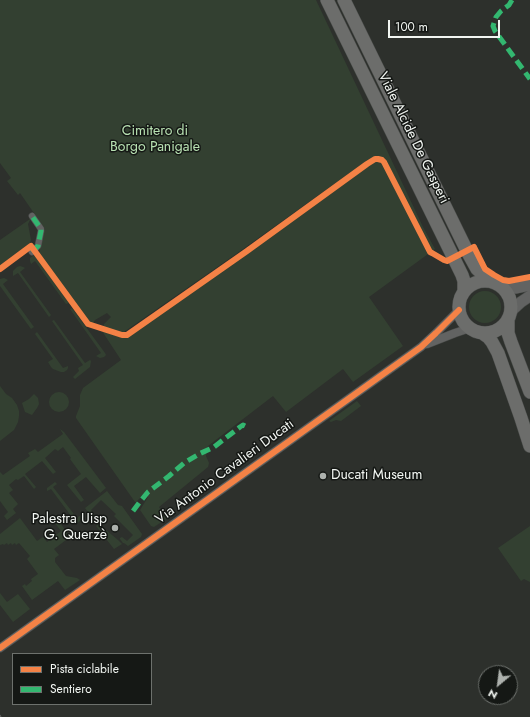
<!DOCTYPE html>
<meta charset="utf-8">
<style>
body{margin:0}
#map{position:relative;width:530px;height:717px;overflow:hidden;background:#2d302c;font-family:Jost,sans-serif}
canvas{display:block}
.legend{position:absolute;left:12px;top:653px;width:140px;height:52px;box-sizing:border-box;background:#151815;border:1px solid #6d716d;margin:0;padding:5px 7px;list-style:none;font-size:12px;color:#f2f6f2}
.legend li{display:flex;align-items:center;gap:8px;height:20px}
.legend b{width:20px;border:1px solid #6d716d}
.north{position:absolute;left:478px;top:665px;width:40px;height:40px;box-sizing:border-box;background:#151815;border:1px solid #6d716d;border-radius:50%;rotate:209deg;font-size:11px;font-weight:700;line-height:16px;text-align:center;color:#f2f6f2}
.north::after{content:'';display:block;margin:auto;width:14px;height:18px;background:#adb1ad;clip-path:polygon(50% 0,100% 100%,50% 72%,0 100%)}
.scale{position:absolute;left:388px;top:20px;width:112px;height:18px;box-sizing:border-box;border:2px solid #f2f6f2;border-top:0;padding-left:5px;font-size:12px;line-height:14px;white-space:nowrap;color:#f2f6f2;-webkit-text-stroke:3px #151815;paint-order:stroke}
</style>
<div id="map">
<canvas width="530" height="717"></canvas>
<ul class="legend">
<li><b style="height:5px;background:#f48246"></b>Pista ciclabile</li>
<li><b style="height:5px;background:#33b770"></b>Sentiero</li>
</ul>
<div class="north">N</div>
<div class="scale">100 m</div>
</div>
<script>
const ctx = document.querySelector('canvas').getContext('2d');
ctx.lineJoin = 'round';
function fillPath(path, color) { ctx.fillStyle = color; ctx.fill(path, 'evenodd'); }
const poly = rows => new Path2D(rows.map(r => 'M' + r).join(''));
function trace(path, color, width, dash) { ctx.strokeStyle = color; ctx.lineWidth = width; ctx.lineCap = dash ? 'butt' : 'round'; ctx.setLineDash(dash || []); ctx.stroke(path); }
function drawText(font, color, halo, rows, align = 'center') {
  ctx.font = font + ' Jost,sans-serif'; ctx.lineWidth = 3; ctx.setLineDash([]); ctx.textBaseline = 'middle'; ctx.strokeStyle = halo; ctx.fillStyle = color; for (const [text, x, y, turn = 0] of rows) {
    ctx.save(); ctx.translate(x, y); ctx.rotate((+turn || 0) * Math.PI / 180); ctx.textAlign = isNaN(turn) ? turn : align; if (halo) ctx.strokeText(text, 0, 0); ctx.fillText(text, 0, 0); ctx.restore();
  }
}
fillPath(poly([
 [0,0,316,0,423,227,435,249,369,297,403,346,353,382,343,369,286,412,273,396,208,446,206,456,209,463,208,467,159,507,166,519,154,527,151,526,140,510,148,497,148,496,145,494,143,495,136,502,135,502,76,418,76,416,80,406,80,395,83,388,121,360,102,331,104,324,111,317,107,313,95,320,93,323,90,323,86,320,39,254,43,231,45,229,20,193,18,195,7,181,11,178,0,163],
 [365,162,367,164,247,251,130,333,125,335,121,334,236,254],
 [30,219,30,220,28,224,31,240,30,243,0,266,0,240],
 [34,255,69,303,66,304,35,261,31,264,30,261,30,258],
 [20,266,23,267,25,268,20,272,51,315,49,317,18,273,13,276,13,271,17,267],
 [4,278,8,280,3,284,34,327,31,329,0,286,0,279],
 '469 307a16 16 0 1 1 32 0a16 16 0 1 1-32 0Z',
 [72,308,105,353,106,355,104,357,100,358,96,356,101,353,70,309],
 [54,320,85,363,90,360,91,361,90,367,75,379,73,377,79,371,78,368,83,365,52,321],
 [37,332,63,368,68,366,68,368,67,370,64,372,61,372,53,369,51,367,48,362,53,359,35,334],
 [0,386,6,394,12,398,17,405,19,411,19,416,18,422,14,430,0,441],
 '49 402a10 10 0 1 1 20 0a10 10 0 1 1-20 0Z',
 [34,394,38,398,39,404,37,408,32,415,25,412,22,403,29,399],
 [357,401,361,406,341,421,336,420,331,422,329,421],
 [60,429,64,432,106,488,100,493,86,477,74,486,84,500,81,502,67,485,81,474,70,459,71,458,63,447,58,451,55,449,45,458,56,472,53,474,42,461,25,474,36,487,34,489,24,476,18,480,16,479,9,485,13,490,9,493,18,504,13,509,16,513,7,520,4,516,8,512,0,501,0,472,3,475,30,456,28,453,35,449,38,452,63,434],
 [55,482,57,484,53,487,77,518,81,515,81,516,80,521,76,524,73,524,71,522,74,520,51,489,47,491,47,488],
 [107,491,118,505,122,506,142,534,141,537,128,546,124,543,123,543,120,539,120,538,122,537,127,541,133,535,114,516,116,514,101,500,91,510,94,514,93,517,96,521,94,523,90,518,90,515,85,508],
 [20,518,37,541,43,537,47,542,61,531,55,523,58,520,70,537,54,549,59,555,55,558,55,562,66,576,77,578,80,580,65,590,58,581,32,600,22,586,25,584,26,586,32,581,31,579,38,574,27,559,30,556,19,543,16,545,15,543,12,545,11,543,8,545,7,543,4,545,3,544,0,545,0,534],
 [99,524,118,540,122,544,114,549,96,526],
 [530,526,530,582,524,579,521,581,498,548],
 [0,593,7,602,18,594,30,609,13,622,0,605]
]), '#334031');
const pedestrian = poly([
 [32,252,38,246,41,231,41,229,32,216]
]);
const minor = poly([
 [427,344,455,333,470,328],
 [0,648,421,347,436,333,459,310]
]);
const tertiary = poly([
 [502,287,508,288,516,288,530,285],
 [510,312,521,302,530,296]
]);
const primary = poly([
 [327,0,462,275,464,281,464,291],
 [344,0,467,251,477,269,490,281],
 '459 307a26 26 0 1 1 52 0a26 26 0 1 1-52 0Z',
 [508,319,508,333,511,342,530,392],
 [482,333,488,337,492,342,498,353,521,418,530,446]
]);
trace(pedestrian, '#494b49', 7);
trace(minor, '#494b49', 9);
trace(tertiary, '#494b49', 12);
trace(primary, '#494b49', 14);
trace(pedestrian, '#626362', 6);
trace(minor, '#626362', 8);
trace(tertiary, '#626362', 11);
trace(primary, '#6c6d6b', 13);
trace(poly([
 [0,715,1,717]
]), '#686968', 1);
trace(poly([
 [512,0,509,5,501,11,496,17,493,26,495,31,530,79],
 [32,252,38,246,41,231,41,229,32,216],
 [133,511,139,503,148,492,169,476,184,463,199,454,214,447,240,427,243,425,245,426]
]), '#33b770', 5, [10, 5]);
trace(poly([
 [0,269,31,246,88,324,122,335,127,335,247,251,367,164,375,159,378,159,382,160,384,162,430,252,432,253,444,260,447,261,474,247,485,269,494,275,503,280,509,281,530,277],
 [0,648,421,347,436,333,459,310]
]), '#f48246', 6);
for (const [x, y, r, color] of [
 [323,476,4,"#adb1ad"],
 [115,528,4,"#adb1ad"]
]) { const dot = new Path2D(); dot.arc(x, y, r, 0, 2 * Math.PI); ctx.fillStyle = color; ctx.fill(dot); trace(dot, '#151815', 1.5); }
drawText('14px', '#b8e1b2', '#151815', [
 ["Cimitero di",155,132],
 ["Borgo Panigale",155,148]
]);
drawText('14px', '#f2f6f2', '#151815', [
 ["Viale Alcide De Gasperi",413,138,64],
 ["Via Antonio Cavalieri Ducati",225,472,-36]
]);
drawText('14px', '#f2f6f2', '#151815', [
 ["Ducati Museum",331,476],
 ["Palestra Uisp",107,520,"right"],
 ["G. Querzè",107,536,"right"]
], 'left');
</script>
